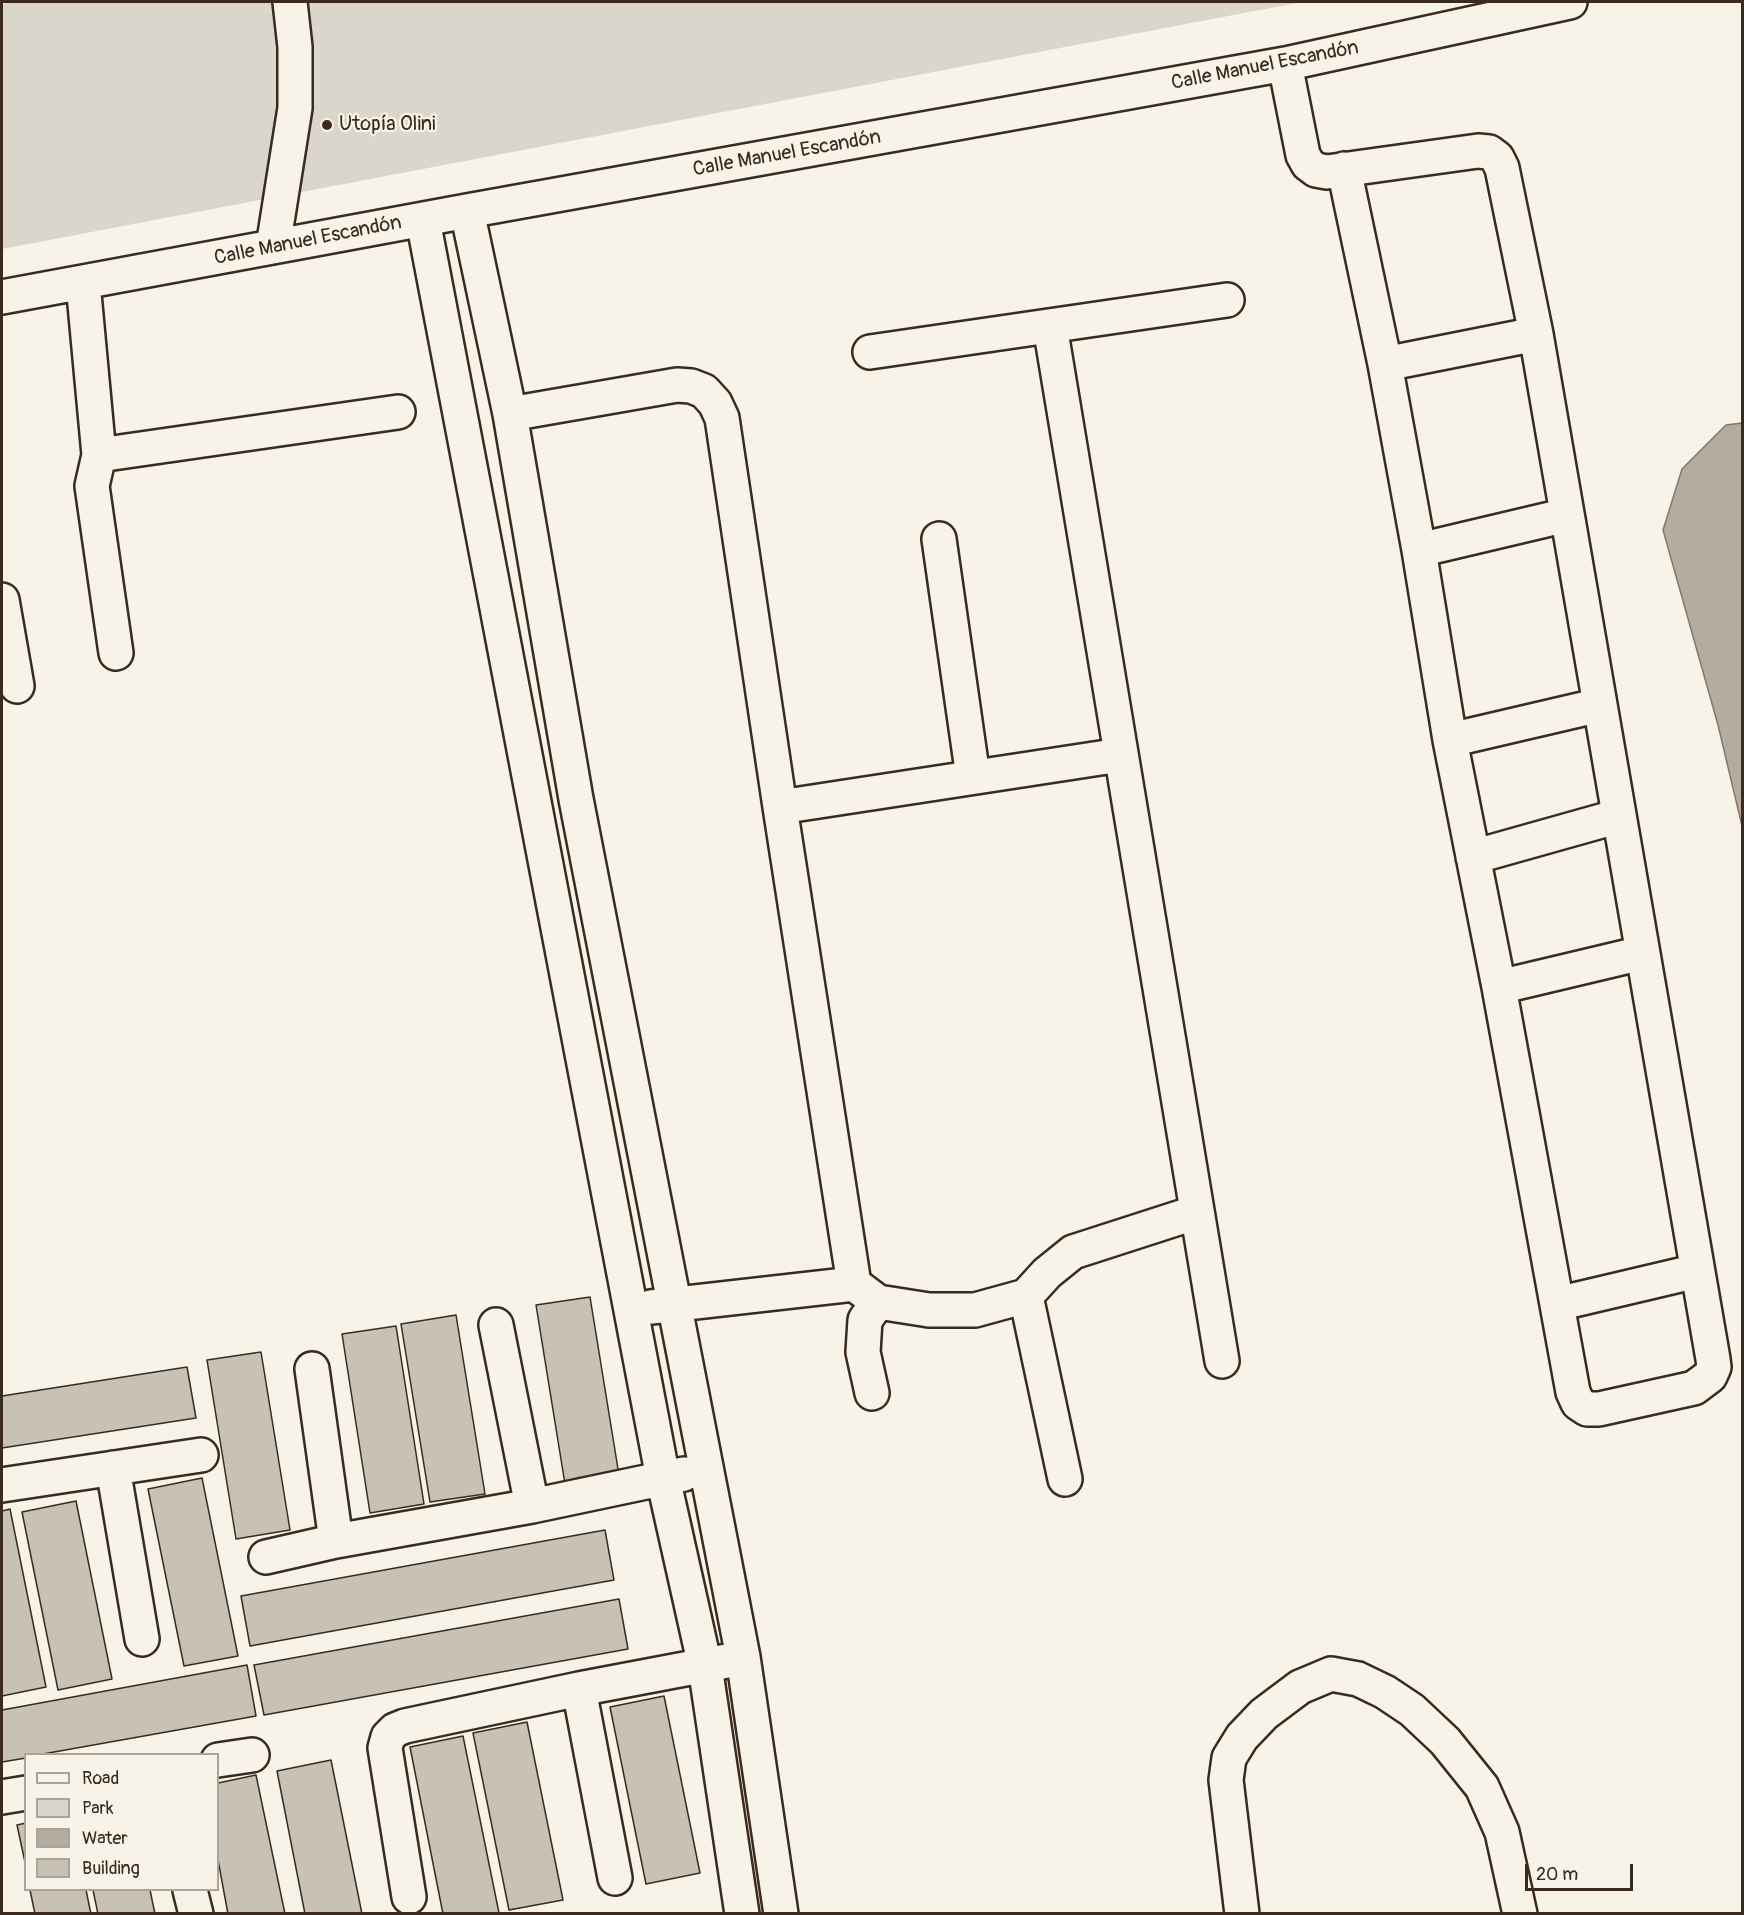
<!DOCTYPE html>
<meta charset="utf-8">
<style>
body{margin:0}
#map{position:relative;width:1744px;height:1915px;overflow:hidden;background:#f7f3e8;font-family:Pangolin,sans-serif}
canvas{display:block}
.frame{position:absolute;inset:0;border:3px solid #3b2a1e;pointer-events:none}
.legend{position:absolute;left:24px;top:1753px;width:195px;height:138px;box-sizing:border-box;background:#f7f3e8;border:2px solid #aca397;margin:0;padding:8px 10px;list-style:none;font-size:18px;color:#3b2a1e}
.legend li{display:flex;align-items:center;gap:12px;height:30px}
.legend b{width:30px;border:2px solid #aca397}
.scale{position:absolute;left:1525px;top:1864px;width:108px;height:27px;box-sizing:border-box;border:3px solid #3b2a1e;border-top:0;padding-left:8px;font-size:18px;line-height:21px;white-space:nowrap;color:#3b2a1e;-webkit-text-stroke:4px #f7f3e8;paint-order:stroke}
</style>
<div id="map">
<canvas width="1744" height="1915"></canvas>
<div class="frame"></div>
<ul class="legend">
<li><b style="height:8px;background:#f7f3e8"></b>Road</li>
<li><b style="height:16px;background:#dbd6cb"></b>Park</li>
<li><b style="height:16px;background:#b4aca0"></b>Water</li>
<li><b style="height:16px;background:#c8c1b6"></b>Building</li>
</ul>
<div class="scale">20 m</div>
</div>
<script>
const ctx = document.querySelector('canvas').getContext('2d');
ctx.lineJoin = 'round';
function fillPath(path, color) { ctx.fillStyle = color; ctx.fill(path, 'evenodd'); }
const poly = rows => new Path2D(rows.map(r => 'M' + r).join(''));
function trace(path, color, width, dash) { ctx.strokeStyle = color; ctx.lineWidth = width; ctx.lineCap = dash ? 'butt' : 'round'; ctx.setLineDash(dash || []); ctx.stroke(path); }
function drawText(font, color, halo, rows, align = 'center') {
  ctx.font = font + ' Pangolin,sans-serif'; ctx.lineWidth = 4.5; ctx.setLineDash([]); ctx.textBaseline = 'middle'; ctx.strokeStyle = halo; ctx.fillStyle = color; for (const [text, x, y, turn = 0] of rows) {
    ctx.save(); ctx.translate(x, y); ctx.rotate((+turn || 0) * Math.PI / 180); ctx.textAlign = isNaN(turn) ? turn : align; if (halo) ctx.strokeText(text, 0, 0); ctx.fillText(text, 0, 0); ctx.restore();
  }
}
fillPath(poly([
 [2,2,1302,2,2,249]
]), '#dbd6cb');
const water = poly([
 [1742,423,1742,826,1718,725,1663,530,1682,469,1726,425,1742,423]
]);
fillPath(water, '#b4aca0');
trace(water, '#84786c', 1.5);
const building = poly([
 [590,1297,619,1475,565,1484,536,1305,590,1297],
 [456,1315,485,1494,430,1502,401,1324,456,1315],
 [396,1326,424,1504,370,1513,342,1334,396,1326],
 [261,1352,290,1530,236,1539,207,1360,261,1352],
 [187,1367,196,1418,2,1448,2,1396,187,1367],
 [202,1478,238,1656,184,1666,148,1489,202,1478],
 [76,1501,112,1679,58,1690,22,1512,76,1501],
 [10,1509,46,1687,2,1696,2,1511,10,1509],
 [605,1530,614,1580,250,1646,241,1596,605,1530],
 [619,1599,628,1649,264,1715,254,1665,619,1599],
 [247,1665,256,1716,43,1754,26,1754,26,1758,2,1762,2,1710,247,1665],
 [664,1696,700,1873,646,1884,610,1707,664,1696],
 [527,1722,563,1900,509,1910,473,1733,527,1722],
 [463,1736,499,1913,443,1914,410,1747,463,1736],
 [331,1760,362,1914,305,1914,277,1771,331,1760],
 [256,1775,285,1914,228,1914,218,1860,218,1783,256,1775],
 [26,1823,26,1867,17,1825,26,1823],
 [30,1890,86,1890,91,1914,35,1914,30,1890],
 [93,1890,150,1890,155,1914,98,1914,93,1890]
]);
fillPath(building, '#c8c1b6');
trace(building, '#3b2a1e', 1.5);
const minor = poly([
 [1285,64,1303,155,1308,164,1316,170,1327,172,1478,151,1489,152,1497,158,1502,168,1536,334,1713,1359,1714,1367,1710,1376,1694,1388,1599,1409,1587,1409,1578,1403,1573,1392,1499,987,1450,740,1419,550,1385,364,1344,169],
 [467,211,510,414,576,799,743,1657,781,1914],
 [423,220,663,1478,705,1666,742,1914],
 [273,247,295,108,295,47,290,2],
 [83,283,99,455,92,486,116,653],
 [2,297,467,211,1285,64,1570,2],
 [1050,326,1222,1361],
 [870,352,1227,300],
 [1385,364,1536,334],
 [510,414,677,385,691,386,704,391,715,403,722,418,780,807,854,1284,878,1302,865,1320,863,1352,872,1393],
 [99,455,398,412],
 [939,539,973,777],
 [1419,550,1567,515],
 [2,600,17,686],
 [1450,740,1600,705],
 [780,807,1120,755],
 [1473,857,1619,816],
 [1499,987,1642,953],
 [878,1302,929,1310,975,1310,1026,1296],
 [1557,1304,1697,1271],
 [651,1307,854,1284],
 [496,1325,532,1506],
 [312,1369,336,1541,532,1506,684,1474],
 [113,1468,142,1639],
 [1065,1479,1026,1296,1047,1273,1073,1252,1197,1212],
 [2,1485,201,1455],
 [266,1557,336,1541],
 [579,1689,615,1878],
 [218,1760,252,1755],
 [2,1797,26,1793],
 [190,1890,196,1914],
 [409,1897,385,1748,388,1737,395,1730,405,1726,579,1689,727,1661],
 [1242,1914,1226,1780,1229,1758,1242,1737,1264,1714,1300,1687,1331,1674,1358,1679,1385,1692,1412,1710,1445,1741,1482,1787,1502,1832,1520,1914]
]);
trace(minor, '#3b2a1e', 38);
trace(minor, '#f7f3e8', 33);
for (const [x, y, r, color] of [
 [327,125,6,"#3b2a1e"]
]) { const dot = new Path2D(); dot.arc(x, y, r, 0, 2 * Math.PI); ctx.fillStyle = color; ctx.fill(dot); trace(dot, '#f7f3e8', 2); }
drawText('20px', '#3b2a1e', '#f7f3e8', [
 ["Calle Manuel Escandón",1265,66,-11],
 ["Calle Manuel Escandón",787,154,-10],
 ["Calle Manuel Escandón",308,241,-11]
]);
drawText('20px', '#3b2a1e', '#f7f3e8', [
 ["Utopía Olini",339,125]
], 'left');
</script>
